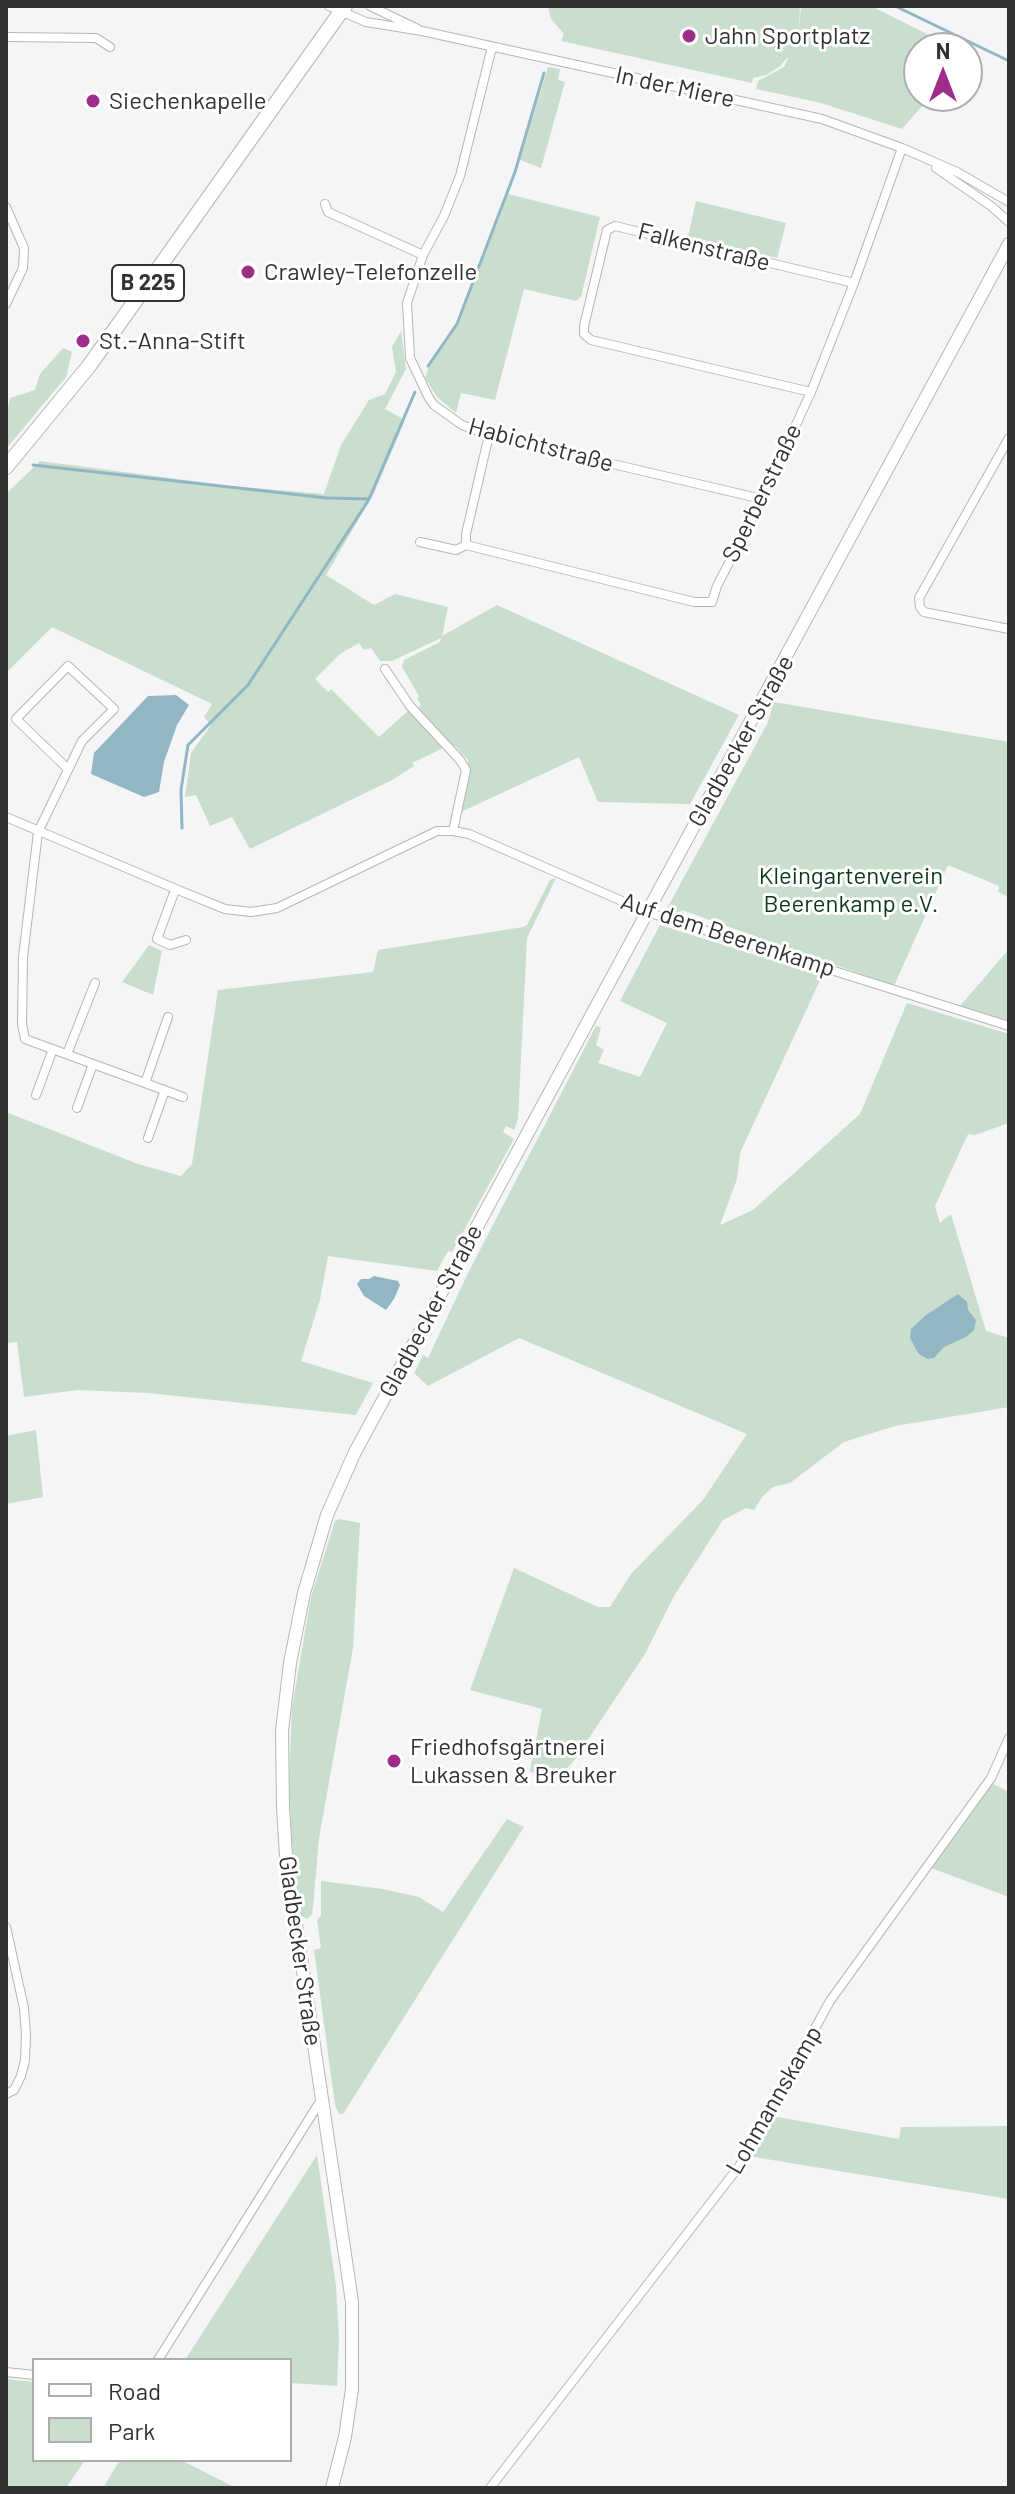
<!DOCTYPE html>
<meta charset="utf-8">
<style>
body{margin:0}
#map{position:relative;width:1015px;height:2494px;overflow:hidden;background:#f5f5f7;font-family:Barlow,sans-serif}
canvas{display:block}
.frame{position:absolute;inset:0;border:8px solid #323232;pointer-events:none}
.legend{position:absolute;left:32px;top:2358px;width:260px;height:104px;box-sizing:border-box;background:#fff;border:2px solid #adadad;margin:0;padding:10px 14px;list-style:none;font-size:24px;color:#323232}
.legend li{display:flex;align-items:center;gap:16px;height:40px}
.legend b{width:40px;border:2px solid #adadad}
.north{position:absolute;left:903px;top:32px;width:80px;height:80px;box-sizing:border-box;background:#fff;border:2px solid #adadad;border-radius:50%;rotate:0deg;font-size:22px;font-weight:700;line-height:32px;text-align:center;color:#323232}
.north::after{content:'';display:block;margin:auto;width:28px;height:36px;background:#9e2d8a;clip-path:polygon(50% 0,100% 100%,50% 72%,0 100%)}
</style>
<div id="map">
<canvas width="1015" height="2494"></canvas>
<div class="frame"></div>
<ul class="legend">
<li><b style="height:10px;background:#fff"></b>Road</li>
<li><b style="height:22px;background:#c9decc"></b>Park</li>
</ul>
<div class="north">N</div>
</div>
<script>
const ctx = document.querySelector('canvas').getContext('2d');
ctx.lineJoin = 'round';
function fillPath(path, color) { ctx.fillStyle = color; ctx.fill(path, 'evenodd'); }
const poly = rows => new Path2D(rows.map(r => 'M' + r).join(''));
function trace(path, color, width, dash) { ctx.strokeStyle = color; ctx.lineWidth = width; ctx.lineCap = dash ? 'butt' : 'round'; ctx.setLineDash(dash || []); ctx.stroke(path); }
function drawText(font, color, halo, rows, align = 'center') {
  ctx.font = font + ' Barlow,sans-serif'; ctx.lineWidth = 6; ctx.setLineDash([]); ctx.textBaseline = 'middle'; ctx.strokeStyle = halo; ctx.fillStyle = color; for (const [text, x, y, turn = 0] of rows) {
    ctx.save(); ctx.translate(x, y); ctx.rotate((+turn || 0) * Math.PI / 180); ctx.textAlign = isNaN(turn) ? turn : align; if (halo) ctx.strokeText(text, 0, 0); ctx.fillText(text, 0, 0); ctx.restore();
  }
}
fillPath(poly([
 [548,6,800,6,799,30,801,6,871,6,955,48,919,48,919,96,931,96,902,129,821,103,756,89,758,81,784,67,789,56,779,67,766,75,753,78,752,83,561,41,564,34,551,19],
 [548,67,560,69,558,80,565,82,541,168,520,160],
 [508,194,600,217,581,297,576,301,524,289,495,400,461,393,456,413,437,397,425,378,429,366,460,320],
 [696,201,786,223,777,258,688,236],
 [401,331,406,369,385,409,405,420,374,493,326,575,374,605,395,594,448,607,442,636,497,605,739,715,690,804,598,802,579,757,461,812,468,779,468,760,455,746,452,747,417,710,421,705,417,698,419,696,402,667,404,660,440,642,441,638,392,661,380,661,371,648,364,650,359,643,340,654,315,679,328,692,331,689,379,737,409,710,445,747,412,763,414,766,392,780,250,849,232,817,210,826,196,795,185,797,191,753,211,725,204,717,212,704,52,627,6,673,6,494,40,461,231,486,324,494,341,445,369,400,385,394,396,372,392,347],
 [63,348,72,352,66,377,6,449,6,418,10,398,35,390,40,374],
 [774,702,1009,742,1009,897,998,892,999,886,948,865,894,986,682,910,676,918,664,914,767,724],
 [556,878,527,938,518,1119,514,1130,506,1126,503,1132,514,1139,452,1252,448,1251,437,1271,328,1256,320,1300,301,1361,373,1383,356,1415,148,1393,78,1390,24,1397,17,1342,6,1343,6,1112,138,1164,181,1176,192,1164,218,990,373,972,378,950,523,927,527,925,550,880],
 [660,925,822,976,740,1153,737,1179,720,1225,753,1210,860,1114,907,1003,1009,1034,1009,1123,975,1135,968,1134,935,1206,940,1223,951,1214,986,1331,1009,1338,1009,1407,895,1426,844,1442,790,1483,773,1487,763,1496,754,1510,746,1508,723,1520,674,1596,645,1654,573,1762,551,1785,530,1771,542,1709,470,1690,514,1568,598,1607,610,1607,631,1574,703,1500,747,1434,519,1338,428,1386,414,1373,423,1355,428,1358,466,1277,596,1026,601,1028,596,1045,604,1050,598,1063,640,1077,667,1023,620,1001],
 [149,945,162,951,153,995,122,982],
 [1009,949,1009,1021,960,1006],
 [36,1430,43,1497,6,1504,6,1436],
 [339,1519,360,1523,353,1648,319,1838,313,1907,312,1914,307,1919,302,1916,292,1843,289,1781,292,1708,311,1597,335,1521],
 [991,1783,1009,1792,1009,1897,931,1868],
 [507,1819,524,1827,343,2114,339,2114,335,2105,314,1950,321,1948,317,1920,321,1915,321,1881,383,1889,419,1897,443,1912],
 [772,2116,899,2139,901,2127,1009,2126,1009,2199,754,2157,750,2154],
 [317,2155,336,2286,339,2339,337,2386,290,2383,290,2360,185,2360],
 [6,2379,34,2382,34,2460,85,2460,66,2488,6,2488],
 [120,2460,181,2460,236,2488,103,2488]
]), '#c9decc');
fillPath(poly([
 [176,695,189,705,177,725,164,762,159,792,144,797,91,774,94,753,148,696],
 [374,1276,398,1281,400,1285,394,1299,386,1310,364,1296,357,1284,361,1279,369,1279],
 [958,1294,967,1302,968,1310,976,1320,974,1330,966,1337,944,1347,934,1358,927,1359,918,1353,910,1338,911,1329,926,1315]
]), '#91b7c4');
trace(poly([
 [895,6,1009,61],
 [428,366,457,324,515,172,544,73],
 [33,465,327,498,369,499,415,392],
 [182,828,181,790,188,745,248,685,368,501]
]), '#91b7c4', 3);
const street = poly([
 [329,6,366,22,422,31,822,119,902,148,957,172,1009,202],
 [370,6,418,29],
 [6,37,96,38,110,47],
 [492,47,460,176,444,216,423,255,407,303,410,358,429,398,434,405,462,425,489,435,762,499],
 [936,168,991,206,1009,222],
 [325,204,328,212,423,255],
 [6,207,24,248,23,268,6,304],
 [811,392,591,340,584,334,584,326,607,230,615,226,854,283],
 [489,435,466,534,466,545,694,602,712,602,717,586,762,499,811,392,854,283,902,148],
 [1009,438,919,598,920,607,924,612,1009,629],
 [420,542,456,550,466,545],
 [385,669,410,706,460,760,466,770,453,831],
 [67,768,16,719,68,666,114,709,82,741,38,832,23,957,22,1024,25,1039,183,1097],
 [6,817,183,892,225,909,251,912,277,908,437,831,453,831,469,834,647,912,1009,1026],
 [175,890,157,939,170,945,186,940],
 [67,1054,95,983],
 [145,1083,168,1017],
 [36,1095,53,1049],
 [77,1108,93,1064],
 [148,1138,165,1090],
 [6,1927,24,2008,26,2035,25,2060,21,2076,14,2090,6,2094],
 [158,2360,321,2100],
 [6,2372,34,2375],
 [490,2488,740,2165,830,2001,991,1778,1009,1738]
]);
const secondary = poly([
 [332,2488,345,2437,352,2389,352,2302,286,1856,283,1807,282,1731,290,1663,304,1593,327,1515,355,1452,1009,244]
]);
const primary = poly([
 [6,467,89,366,345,6]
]);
trace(street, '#b6b6b8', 10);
trace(secondary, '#b6b6b8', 14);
trace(primary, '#b6b6b8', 16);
trace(street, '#fff', 8);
trace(secondary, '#fff', 12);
trace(primary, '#fff', 14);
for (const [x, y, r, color] of [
 [689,36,8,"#9e2d8a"],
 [93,101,8,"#9e2d8a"],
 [248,272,8,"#9e2d8a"],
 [83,341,8,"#9e2d8a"],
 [394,1761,8,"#9e2d8a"]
]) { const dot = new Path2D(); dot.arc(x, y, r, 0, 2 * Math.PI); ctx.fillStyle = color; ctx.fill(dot); trace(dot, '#fff', 3); }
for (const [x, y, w] of [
 [148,283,72]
]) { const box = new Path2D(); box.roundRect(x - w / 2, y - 18, w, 36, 6); ctx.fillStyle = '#fff'; ctx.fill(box); trace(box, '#323232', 2); }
drawText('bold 22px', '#323232', null, [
 ["B 225",148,283]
]);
drawText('24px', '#323232', '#fff', [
 ["Jahn Sportplatz",705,36],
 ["Siechenkapelle",109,101],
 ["Crawley-Telefonzelle",264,272],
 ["St.-Anna-Stift",99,341],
 ["Friedhofsgärtnerei",410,1747],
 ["Lukassen & Breuker",410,1775]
], 'left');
drawText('24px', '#323232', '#fff', [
 ["In der Miere",675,87,12],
 ["Falkenstraße",704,247,14],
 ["Habichtstraße",541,445,15],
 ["Sperberstraße",762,493,-64],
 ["Gladbecker Straße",741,741,-61],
 ["Auf dem Beerenkamp",728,935,18],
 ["Gladbecker Straße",431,1311,-62],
 ["Gladbecker Straße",300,1951,82],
 ["Lohmannskamp",774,2100,-60]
]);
drawText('24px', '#0a3817', '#fff', [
 ["Kleingartenverein",851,876],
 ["Beerenkamp e.V.",851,904]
]);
</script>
